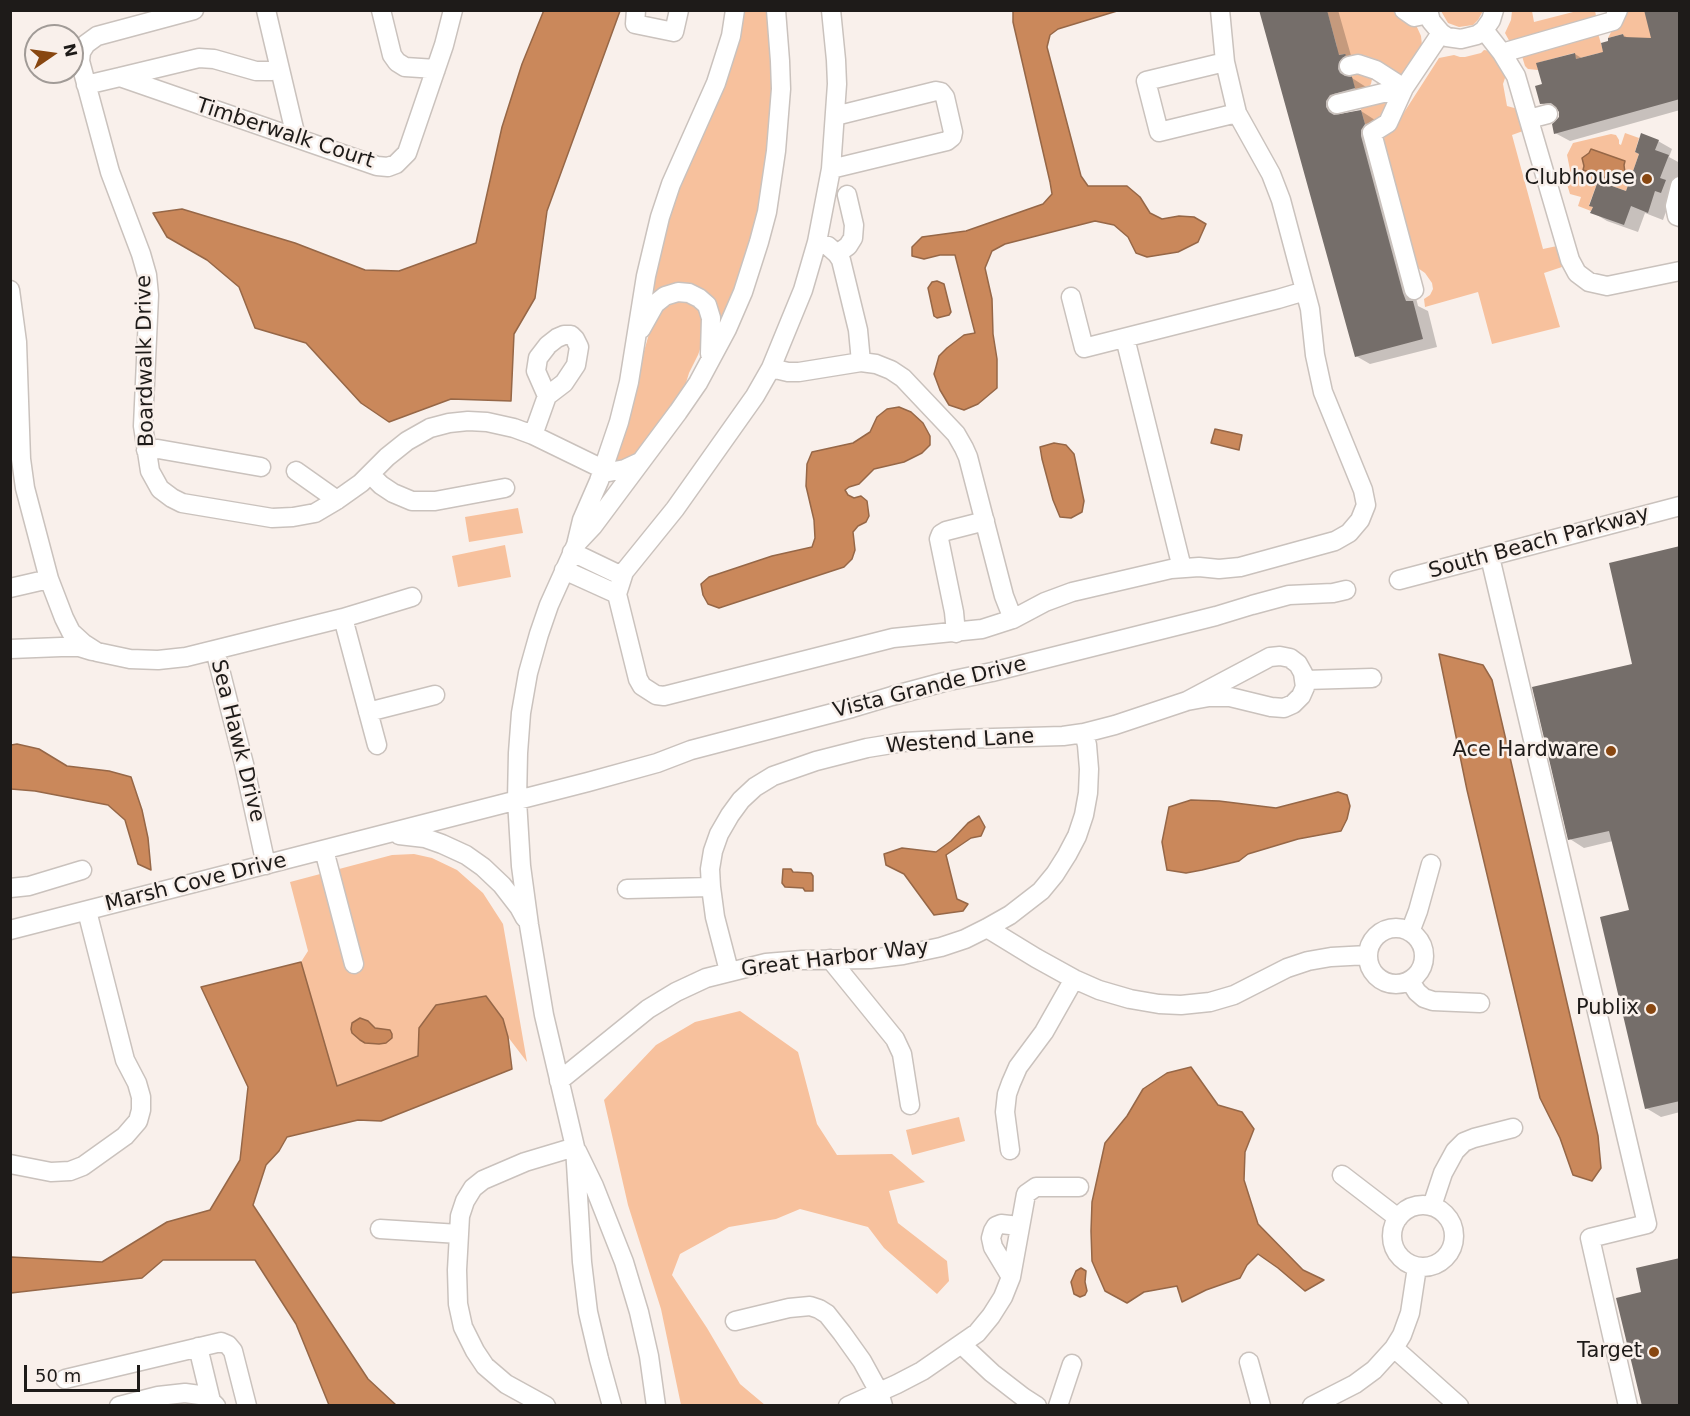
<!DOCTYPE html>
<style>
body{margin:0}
#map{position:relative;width:1690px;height:1416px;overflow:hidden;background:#f9f0eb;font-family:"DejaVu Sans",sans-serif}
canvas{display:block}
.frame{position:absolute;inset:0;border:12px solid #1e1b19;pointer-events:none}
.north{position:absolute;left:24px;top:24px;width:60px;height:60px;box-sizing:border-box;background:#f9f0eb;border:2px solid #a19b97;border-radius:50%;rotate:77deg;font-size:16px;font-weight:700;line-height:24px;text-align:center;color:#1e1b19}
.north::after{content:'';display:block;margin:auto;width:21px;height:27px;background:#884711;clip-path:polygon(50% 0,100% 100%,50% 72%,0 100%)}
.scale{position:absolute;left:24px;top:1365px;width:116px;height:27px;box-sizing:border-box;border:3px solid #1e1b19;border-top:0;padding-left:8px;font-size:18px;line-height:21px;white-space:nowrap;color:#1e1b19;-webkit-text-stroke:4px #f9f0eb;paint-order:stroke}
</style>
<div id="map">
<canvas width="1690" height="1416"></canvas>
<div class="frame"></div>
<div class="north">N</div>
<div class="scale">50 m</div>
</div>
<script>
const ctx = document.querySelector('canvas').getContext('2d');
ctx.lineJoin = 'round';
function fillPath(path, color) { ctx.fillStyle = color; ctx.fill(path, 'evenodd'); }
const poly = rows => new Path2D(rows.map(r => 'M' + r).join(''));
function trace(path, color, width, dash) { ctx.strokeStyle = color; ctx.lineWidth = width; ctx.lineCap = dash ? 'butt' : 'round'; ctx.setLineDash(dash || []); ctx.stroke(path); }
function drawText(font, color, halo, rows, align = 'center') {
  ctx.font = font + ' "DejaVu Sans",sans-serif'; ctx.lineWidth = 5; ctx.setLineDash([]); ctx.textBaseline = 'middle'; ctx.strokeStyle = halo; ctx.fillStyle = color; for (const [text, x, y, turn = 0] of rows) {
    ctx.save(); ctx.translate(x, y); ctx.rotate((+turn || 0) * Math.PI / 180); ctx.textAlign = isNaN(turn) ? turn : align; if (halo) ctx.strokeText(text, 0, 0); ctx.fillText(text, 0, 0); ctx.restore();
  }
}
fillPath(poly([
 [1644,10,1654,38,1624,39,1623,34,1608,38,1622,11],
 [740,11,771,11,776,93,754,241,719,331,719,312,715,304,647,298,659,238],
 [1327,11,1397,11,1416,25,1421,36,1422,45,1405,76,1397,74,1375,59,1363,55,1346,58,1345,54,1337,55,1335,49,1337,47],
 [1441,11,1483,11,1478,20,1473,25,1459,27,1448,23],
 [1512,11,1532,11,1534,22,1577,11,1595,11,1597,20,1512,46,1505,33,1511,20],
 [1597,30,1604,54,1599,53,1576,59,1574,53,1537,63,1538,70,1528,69,1525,66,1521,53],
 [1484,50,1490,51,1505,73,1505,78,1503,84,1507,106,1518,109,1523,131,1512,135,1543,249,1557,246,1562,267,1544,273,1560,327,1492,344,1478,292,1425,307,1424,299,1430,295,1433,289,1432,283,1425,273,1415,266,1382,148,1385,134,1391,130,1403,114,1439,58,1454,55,1460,57,1465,57,1481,53],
 [1360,73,1369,74,1372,79,1371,84,1368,88,1356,93,1351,75],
 [1385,100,1386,104,1386,108,1379,117,1372,123,1365,124,1359,103],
 [1625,133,1639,138,1635,152,1639,154,1626,191,1598,181,1589,205,1593,207,1591,211,1578,206,1581,197,1570,194,1566,181,1570,170,1567,155,1573,143,1611,134,1616,135,1619,140,1619,144,1621,145],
 [674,300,685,300,699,307,704,316,704,338,698,355,689,373,682,396,642,452,611,466,653,320,659,311],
 [518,508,523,533,469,542,465,517],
 [505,545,511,577,458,587,452,556],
 [414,854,432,858,457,870,483,893,503,924,527,1062,508,1037,503,1019,486,996,436,1005,419,1028,418,1056,337,1086,301,962,308,951,290,882,392,855],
 [740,1011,798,1052,817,1124,837,1155,892,1154,925,1182,889,1191,898,1223,947,1261,949,1281,937,1294,884,1248,868,1227,800,1209,776,1219,729,1227,680,1254,672,1275,707,1328,740,1384,765,1405,681,1405,661,1309,628,1205,604,1100,656,1045,695,1022],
 [959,1117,965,1141,912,1155,906,1130]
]), '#f7c19d');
const water = poly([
 [544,10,620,11,547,211,535,298,514,334,511,401,451,399,389,422,361,403,306,343,255,328,239,287,207,260,167,237,153,213,182,209,295,243,365,270,399,271,476,243,502,127,522,64,544,10],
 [1013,11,1117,11,1058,29,1050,35,1047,47,1081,176,1088,186,1127,186,1140,197,1150,213,1162,219,1179,216,1194,217,1206,224,1198,242,1178,252,1147,257,1136,253,1128,237,1114,225,1095,221,1005,244,992,251,985,268,992,299,993,334,997,359,997,388,978,404,964,410,949,405,940,390,934,374,939,356,947,348,964,335,975,333,955,255,940,255,924,259,912,256,912,247,922,237,966,231,1043,204,1052,194,1050,182,1013,22,1013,11],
 [1591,149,1625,161,1624,165,1625,173,1619,178,1618,182,1583,170,1584,166,1582,158,1589,153,1591,149],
 [937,281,944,284,951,312,949,315,937,318,934,316,928,288,932,282,937,281],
 [899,407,911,412,923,423,930,436,930,445,922,453,904,462,874,469,859,484,849,487,845,490,848,495,854,498,861,496,867,501,869,516,866,522,858,526,853,532,855,550,852,559,844,567,719,608,708,604,703,595,701,584,709,577,772,556,812,547,815,538,814,520,806,486,807,464,812,452,853,443,870,432,877,417,887,409,899,407],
 [1215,429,1242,435,1239,450,1211,443,1215,429],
 [1054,443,1066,445,1074,454,1084,501,1082,512,1071,518,1060,517,1053,500,1042,459,1040,447,1054,443],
 [1439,654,1483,665,1492,680,1598,1136,1601,1168,1592,1181,1573,1175,1560,1138,1540,1098,1467,790,1439,654],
 [17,744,39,749,67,766,109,771,131,777,142,810,148,838,151,870,138,864,125,820,108,805,35,791,11,789,11,745,17,744],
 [1338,792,1347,795,1350,806,1347,819,1341,831,1298,839,1248,854,1239,861,1202,870,1186,873,1167,870,1162,842,1169,807,1191,800,1219,801,1276,808,1338,792],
 [979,816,985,827,981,836,971,838,946,855,957,899,968,904,963,911,934,915,904,874,886,865,884,854,902,848,936,852,951,841,968,823,979,816],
 [783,869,791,869,793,872,811,873,813,876,813,891,805,891,803,888,785,887,782,883,783,869],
 [301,962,337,1086,418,1056,419,1028,436,1005,486,996,503,1019,508,1037,512,1069,381,1121,358,1120,287,1137,279,1151,266,1165,253,1205,368,1379,396,1405,329,1405,296,1324,255,1260,163,1260,142,1278,11,1293,11,1257,102,1262,167,1222,210,1210,240,1160,248,1087,201,987,301,962],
 [360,1018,368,1021,375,1028,390,1030,392,1034,392,1038,386,1043,379,1044,365,1043,360,1040,352,1033,351,1029,352,1023,360,1018],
 [1191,1067,1218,1105,1242,1112,1254,1129,1245,1152,1244,1180,1258,1224,1303,1270,1324,1280,1305,1291,1278,1268,1258,1254,1247,1265,1240,1278,1206,1290,1182,1302,1177,1286,1144,1292,1127,1303,1105,1291,1092,1261,1091,1231,1092,1202,1105,1143,1127,1116,1143,1089,1167,1073,1191,1067],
 [1081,1268,1086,1271,1085,1282,1087,1291,1085,1295,1080,1297,1074,1294,1071,1282,1076,1271,1081,1268]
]);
fillPath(water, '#ca885b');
trace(water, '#966747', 1.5);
fillPath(poly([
 [1261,10,1338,10,1352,59,1352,78,1366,87,1368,96,1340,110,1340,115,1361,111,1375,120,1379,133,1375,145,1417,302,1418,306,1428,311,1437,347,1370,364,1356,356],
 [1680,10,1680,110,1570,141,1555,133,1560,118,1560,111,1556,112,1541,103,1544,85,1575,54,1583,59,1605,53,1623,35,1630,39,1653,40],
 [1658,141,1672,149,1669,157,1680,163,1680,172,1663,220,1645,213,1638,232,1607,221,1592,212,1627,193],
 [1680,547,1680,1112,1661,1117,1646,1108,1631,911,1613,841,1584,848,1570,839,1634,665]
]), '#0003');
fillPath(poly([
 [1259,10,1327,10,1339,55,1345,54,1346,55,1339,62,1338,69,1340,73,1345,76,1352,77,1355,88,1330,95,1326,101,1326,107,1329,112,1334,115,1361,110,1365,124,1361,130,1361,136,1403,293,1406,301,1413,301,1423,339,1355,357],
 [1644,10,1680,10,1680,99,1554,134,1552,124,1559,117,1559,112,1556,107,1551,103,1540,104,1535,86,1542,84,1536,63,1575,53,1576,59,1603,52,1601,43,1608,41,1608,38,1623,34,1624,37,1651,38],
 [1641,133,1659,140,1655,150,1669,155,1660,178,1666,180,1661,193,1655,191,1648,213,1631,206,1624,225,1590,213,1593,207,1589,206,1598,181,1626,191,1639,154,1635,152],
 [1680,546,1680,1101,1645,1109,1600,917,1629,910,1609,831,1568,840,1532,687,1632,664,1609,563],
 [1680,1258,1680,1406,1642,1406,1616,1298,1641,1292,1636,1268]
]), '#756e6a');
const minor = poly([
 [194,10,97,36,86,44,81,52,80,61,110,172,141,254,147,275,149,295,143,426,150,471,160,489,172,498,182,503,272,518,293,517,315,513,337,500,361,483,387,457,407,441,430,428,449,423,468,421,487,422,514,428,533,435,609,472,625,469,640,462],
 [266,10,296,137],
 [381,10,392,55,397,62,405,67,436,69],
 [636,10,635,24,674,32,679,10],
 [831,10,836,60,837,84,831,169,817,242,803,290,771,368,755,396,675,509,624,572,617,594,638,679,642,686,656,695,664,696,893,638,982,629,1013,619,1045,602,1072,592,1171,569,1199,567,1219,569,1240,567,1335,541,1349,533,1360,520,1366,505,1363,490,1323,392,1315,355,1310,309,1281,200,1271,174,1237,113,1225,62,1220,10],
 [1404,10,1414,17,1429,14],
 [1428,10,1431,21,1441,33,1447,37,1461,39,1477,35,1484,30,1491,20,1494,10],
 [1484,30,1502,53,1516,76,1570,260,1577,273,1589,282,1607,286,1680,271],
 [1502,53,1613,21,1618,10],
 [1225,62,1146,81,1159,132,1237,113],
 [1349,66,1358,64,1376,70,1404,88],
 [120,77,199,58,214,59,256,71,271,71,279,69],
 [86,85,120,77,377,166,388,167,396,164,407,153,444,45,453,10],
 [1337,104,1404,88],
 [1529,119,1548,114],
 [831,169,947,141,952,137,953,132,945,97,941,92,936,91,835,116],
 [1680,186,1675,206,1677,216,1680,217],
 [817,242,828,246,837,254,841,260,858,330,861,362],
 [837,254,848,246,853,238,854,225,847,195],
 [10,290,17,342,21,459,25,488,49,579,64,618,71,632,83,643,97,652,130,659,158,660,186,657,343,618,412,597],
 [1414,290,1372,133,1388,123,1404,88,1441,33],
 [1071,297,1084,348,1278,299,1305,291],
 [641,329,655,304,665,296,678,292,689,293,699,298,707,305,711,318,710,354],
 [1125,338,1182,568],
 [771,368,788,372,799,372,861,362,876,364,891,370,903,378,956,434,964,448,968,457,1004,596,1013,619],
 [533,435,547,396,536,371,538,358,548,345,557,338,564,335,571,335,575,339,579,347,576,365,564,383,547,396],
 [146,450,158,449,261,467],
 [296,471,337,500],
 [370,474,381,485,393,493,412,501,435,501,505,488],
 [577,543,593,526,678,412,698,383,727,329,743,292,759,242,767,212,776,151,781,89,780,61,776,10],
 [572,552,622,576],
 [1490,557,1647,1224,1590,1238,1628,1406],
 [564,570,617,594],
 [1399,580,1680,506],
 [10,588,49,579],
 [343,618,377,745],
 [956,633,954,612,939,539,941,534,946,531,985,521],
 [10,649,61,647,79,647,92,651],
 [215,650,244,764,266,865],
 [1305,680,1372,678],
 [368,712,435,695],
 [399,835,425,838,442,844,466,855,483,867,502,885,519,907,525,918],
 [324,850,354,964],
 [10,888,29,886,82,870],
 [627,889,711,887],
 [987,928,1036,958,1074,979,1099,990,1130,999,1159,1004,1181,1005,1210,1002,1234,995,1287,968,1308,961,1331,957,1368,955],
 '1368 956a28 28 0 1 1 56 0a28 28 0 1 1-56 0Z',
 [10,930,588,782,657,763,691,750,852,708,892,696,944,682,992,672,1216,616,1252,605,1289,595,1333,593,1346,590],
 [1410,932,1418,911,1431,864],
 [830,959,895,1039,902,1054,910,1105],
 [729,971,715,917,711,887,710,869,713,851,719,834,730,815,741,800,755,787,773,776,816,761,867,748,904,742,958,739,1063,736,1084,733,1115,725,1187,701,1209,697,1230,697,1271,707,1284,708,1293,704,1301,696,1305,687,1303,673,1298,664,1290,658,1280,656,1270,657,1187,701],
 [1410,981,1417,992,1424,998,1433,1001,1480,1003],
 [559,1081,648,1009,676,992,706,978,766,963,802,960,870,959,903,955,941,947,965,939,987,928,1010,915,1041,891,1055,874,1067,855,1077,836,1084,815,1088,793,1089,769,1087,745,1084,733],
 [1010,1150,1005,1112,1007,1094,1011,1083,1018,1067,1044,1032,1074,979],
 [577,1151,594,1186,624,1262,639,1312,649,1356,656,1406],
 [10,1164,51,1172,70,1171,83,1166,125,1136,138,1121,141,1110,141,1097,137,1083,125,1060,87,911],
 [1342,1175,1398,1218],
 '1392 1236a31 31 0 1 1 62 0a31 31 0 1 1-62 0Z',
 [1432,1206,1443,1173,1455,1151,1464,1142,1474,1138,1513,1128],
 [380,1229,459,1234],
 [1011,1277,993,1247,991,1238,993,1231,996,1226,1001,1224,1019,1226],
 [735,1321,789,1308,810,1306,819,1309,827,1314,842,1333,862,1361,879,1392,883,1406],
 [961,1344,992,1373,1023,1397,1037,1406],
 [198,1347,211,1401],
 [1394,1348,1459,1406],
 [1249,1362,1261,1406],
 [65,1379,221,1342,228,1345,233,1351,247,1406],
 [119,1406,158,1396,185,1393,200,1395,211,1401,216,1406],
 [546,1406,506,1384,485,1366,475,1351,463,1327,458,1304,457,1270,460,1216,465,1201,473,1188,483,1180,525,1162,575,1147],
 [612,1406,599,1359,588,1312,582,1262,575,1147,544,1015,529,925,521,866,517,800,518,753,521,713,528,673,539,634,549,605,576,545,582,520,599,481,619,422,629,382,646,276,660,217,671,184,716,83,731,36,735,10],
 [848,1406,897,1384,922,1371,977,1333,991,1316,1003,1297,1011,1277,1026,1194,1036,1187,1079,1187],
 [1058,1406,1072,1364],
 [1312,1406,1355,1384,1374,1370,1394,1348,1402,1335,1410,1313,1417,1267]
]);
trace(minor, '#cac2bd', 21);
trace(minor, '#fff', 18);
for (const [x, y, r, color] of [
 [1647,179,6,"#884711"],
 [1611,751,6,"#884711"],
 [1651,1009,6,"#884711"],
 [1654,1352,6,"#884711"]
]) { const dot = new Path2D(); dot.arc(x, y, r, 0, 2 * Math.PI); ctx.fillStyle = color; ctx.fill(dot); trace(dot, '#f9f0eb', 2); }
drawText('21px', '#1e1b19', '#f9f0eb', [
 ["Timberwalk Court",285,134,18],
 ["Boardwalk Drive",146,361,-91],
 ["South Beach Parkway",1539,543,-15],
 ["Vista Grande Drive",930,688,-14],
 ["Sea Hawk Drive",237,741,76],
 ["Westend Lane",960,742,-4],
 ["Marsh Cove Drive",196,883,-14],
 ["Great Harbor Way",835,959,-7]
]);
drawText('21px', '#1e1b19', '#f9f0eb', [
 ["Clubhouse",1635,179],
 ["Ace Hardware",1599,751],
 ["Publix",1639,1009],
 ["Target",1642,1352]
], 'right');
</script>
